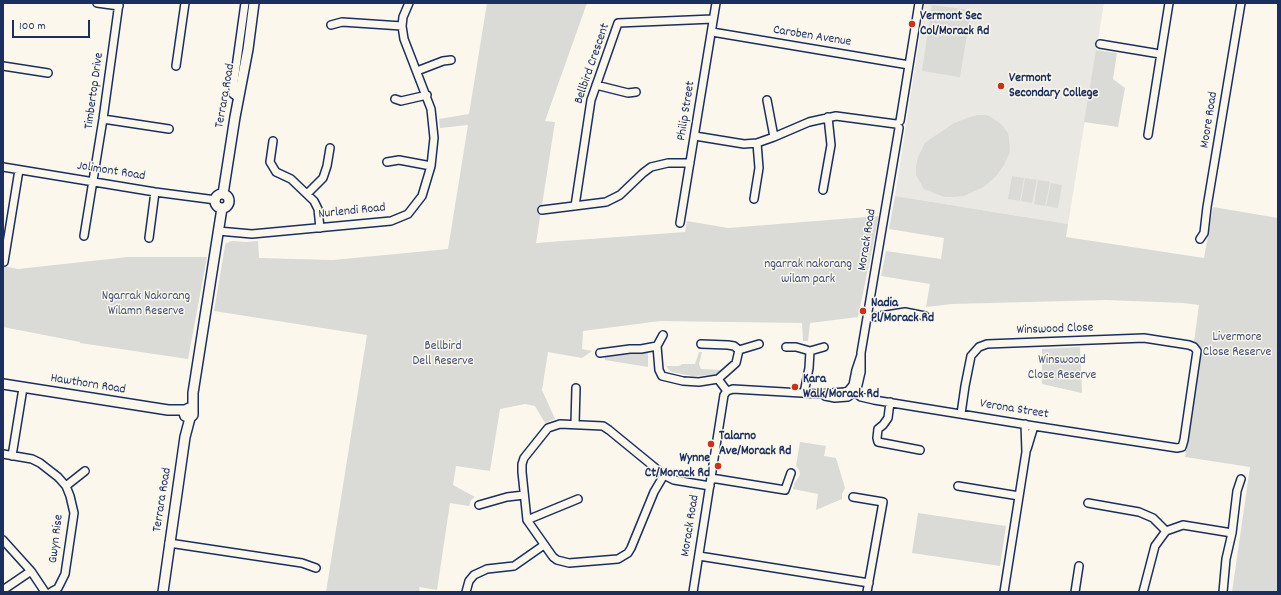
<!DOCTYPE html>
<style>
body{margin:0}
#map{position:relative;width:1281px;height:595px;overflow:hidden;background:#fbf7ec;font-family:Dekko,sans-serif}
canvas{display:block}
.frame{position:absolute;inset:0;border:4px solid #1b2f5e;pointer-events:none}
.scale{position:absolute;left:12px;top:20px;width:78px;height:18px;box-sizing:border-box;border:2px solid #1b2f5e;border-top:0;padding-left:5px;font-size:12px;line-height:14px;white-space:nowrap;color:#1b2f5e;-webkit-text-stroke:3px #fbf7ec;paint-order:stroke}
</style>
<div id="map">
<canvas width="1281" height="595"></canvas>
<div class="frame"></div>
<div class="scale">100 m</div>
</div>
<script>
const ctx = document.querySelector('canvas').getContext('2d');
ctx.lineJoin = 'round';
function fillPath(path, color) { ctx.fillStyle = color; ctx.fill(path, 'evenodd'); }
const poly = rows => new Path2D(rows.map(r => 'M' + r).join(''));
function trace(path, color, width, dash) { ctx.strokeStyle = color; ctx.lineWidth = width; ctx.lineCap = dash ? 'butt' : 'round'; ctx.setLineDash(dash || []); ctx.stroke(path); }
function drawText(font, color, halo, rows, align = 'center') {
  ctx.font = font + ' Dekko,sans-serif'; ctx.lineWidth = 3; ctx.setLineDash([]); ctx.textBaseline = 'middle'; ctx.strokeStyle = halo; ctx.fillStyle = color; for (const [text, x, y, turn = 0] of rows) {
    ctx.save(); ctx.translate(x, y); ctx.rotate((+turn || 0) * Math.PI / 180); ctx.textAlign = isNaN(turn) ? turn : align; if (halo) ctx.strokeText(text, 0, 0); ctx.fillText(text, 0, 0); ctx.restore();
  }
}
fillPath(poly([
 [925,3,1104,3,1068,224,895,196]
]), '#eae8e2');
fillPath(poly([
 [487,3,587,3,545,121,555,122,536,243,685,232,687,221,728,228,879,216,858,317,810,323,808,341,803,341,802,323,660,321,583,331,582,349,592,351,582,358,548,352,542,390,555,419,545,423,535,406,525,404,500,409,490,471,456,466,453,485,475,497,471,500,469,506,450,503,437,590,419,587,420,592,326,592,367,335,214,311,225,246,226,243,232,241,246,242,258,241,259,258,333,260,448,249,468,125,440,128,439,119,469,114],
 [932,5,971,10,960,77,922,71],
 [1096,50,1117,53,1113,79,1125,88,1118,127,1084,122],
 [978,115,986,115,991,117,1001,124,1008,133,1009,139,1010,152,1004,165,995,177,985,186,964,196,953,197,944,197,924,189,916,175,916,166,918,157,925,143,929,140,954,123,970,117],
 [1012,176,1024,178,1020,201,1008,199],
 [1025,178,1037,180,1032,203,1021,201],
 [1038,180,1050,182,1045,206,1034,204],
 [1051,183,1062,185,1058,208,1046,206],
 [895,196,1068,224,1066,237,1204,258,1213,207,1278,218,1278,592,1232,592,1250,467,1185,457,1201,356,1201,350,1194,342,1199,305,1183,303,1106,300,952,304,926,307,930,284,881,276,886,251,941,259,944,238,889,229],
 [128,257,207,257,188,359,80,343,80,342,3,327,3,266,18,269],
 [1080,347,1082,393,1042,384,1042,349],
 [648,352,648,367,605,360,605,357],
 [699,352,702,352,699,364,701,369,722,370,716,375,692,376,671,372,666,366,679,366,682,364,695,364],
 [800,442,826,446,824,456,836,458,845,488,842,494,842,499,816,510,818,494,793,489,794,484,800,475,799,470,796,466],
 [918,513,1006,526,1000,566,912,553]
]), '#dadad7');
const minor = poly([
 [97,3,119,6],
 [331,25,342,22,402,26],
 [712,32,909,65],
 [1100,44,1160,54],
 [3,66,48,73],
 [176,66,185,3],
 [417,71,443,61,451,60],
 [596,85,628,93,636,92],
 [239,98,233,94,233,89,245,3],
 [395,99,401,101,427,95],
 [767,100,774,137],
 [103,119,169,129],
 [900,121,919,3],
 [1148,135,1169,3],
 [695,136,744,144,757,143,774,137,809,122,836,116,896,124],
 [273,141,270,162,276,172,291,179,314,201,318,209,320,228],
 [387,162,399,160,431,166],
 [3,167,155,192,216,200],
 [823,190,831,145,828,117],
 [307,194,323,178,327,166,330,148],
 [754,199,759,168,757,143],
 [575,206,591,100,618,23,713,19],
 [542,210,606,202,620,195,643,173,651,167,668,163,690,163],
 [680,223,716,3],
 [218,231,252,234,391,221,408,214,422,196,431,166,434,138,431,109,404,39,402,26,403,17,409,3],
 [84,236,103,119,119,3],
 [149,238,155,192],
 [1200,239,1204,233,1207,207,1241,3],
 [4,262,19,170],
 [867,318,905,312,925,316],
 [701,344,728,345,734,346,739,350,736,363,718,379],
 [657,346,663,335],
 [786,347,796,347,810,351,824,347],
 [739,350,759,344],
 [600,353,630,349,641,349,657,346,659,370,662,376,683,381,699,382,718,379,727,391],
 [851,389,861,397,874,400,1034,426,1177,448,1182,447,1184,440,1197,351,1194,347,1189,345,1144,338,987,344,979,347,971,356,965,386,961,414],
 [804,393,809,368,810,351],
 [825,396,835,398,848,397,854,392,858,385,861,372,861,353,899,128],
 [890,402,888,418,883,425,878,429,877,438,878,442,920,450],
 [575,424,576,388],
 [1027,449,1034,426],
 [3,454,32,459,40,463,58,477,66,486,70,496,74,513,65,574,58,588,51,592],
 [12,456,23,388],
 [664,475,654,492,631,548,628,553,618,559,569,563,557,560,553,557,527,520,522,472,522,464,524,458,548,428,560,424,603,426,609,430,664,475,674,480,710,486],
 [711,478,785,490,791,473],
 [66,486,85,471],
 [958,486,1019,496],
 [853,497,883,502,867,592],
 [1088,503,1139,512,1153,518,1166,531],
 [479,505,507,497,524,495],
 [527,520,578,499],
 [3,540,31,571,45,592],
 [169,543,302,563,316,568],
 [699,556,869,583],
 [3,590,31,571],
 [466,592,469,581,474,575,487,569,514,566,544,545],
 [693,592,724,395,727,391,733,389,819,394,844,392,848,391,853,385,856,370,861,355],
 [1004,592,1026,452,1025,424],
 [1075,592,1079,566],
 [1143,592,1155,546,1166,531,1183,525,1232,533],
 [1223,592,1226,559,1232,533,1237,491,1241,479]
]);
const major = poly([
 [223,194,235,117,248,49,254,3],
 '215 201a7 7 0 1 1 14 0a7 7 0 1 1-14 0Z',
 [3,384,168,410,185,410],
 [193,410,189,408,185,410,184,413,185,416,190,418,193,415,193,393,222,208],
 [163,592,185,437,190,418]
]);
trace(minor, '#1b2f5e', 10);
trace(major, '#1b2f5e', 12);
trace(minor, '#fbf7ec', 7);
trace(major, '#fbf7ec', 9);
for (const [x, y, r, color] of [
 [912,24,4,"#c8321e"],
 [1001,86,4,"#c8321e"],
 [863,311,4,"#c8321e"],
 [795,387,4,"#c8321e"],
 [711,444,4,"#c8321e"],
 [718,466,4,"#c8321e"]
]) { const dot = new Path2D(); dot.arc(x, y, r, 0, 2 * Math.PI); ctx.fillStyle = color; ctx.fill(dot); trace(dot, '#fbf7ec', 1.5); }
drawText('bold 13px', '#1b2f5e', '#fbf7ec', [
 ["Vermont Sec",920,17],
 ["Col/Morack Rd",920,32],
 ["Vermont",1009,79],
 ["Secondary College",1009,94],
 ["Nadia",871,304],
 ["Pl/Morack Rd",871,319],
 ["Kara",803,380],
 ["Walk/Morack Rd",803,395],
 ["Talarno",719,437],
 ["Ave/Morack Rd",719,452],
 ["Wynne",710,459,"right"],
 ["Ct/Morack Rd",710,474,"right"]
], 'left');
drawText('13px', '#1b2f5e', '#fbf7ec', [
 ["Caroben Avenue",812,37,9],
 ["Bellbird Crescent",593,64,-71],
 ["Timbertop Drive",95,91,-82],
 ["Terrara Road",226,96,-80],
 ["Philip Street",687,111,-81],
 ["Moore Road",1210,120,-81],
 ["Jolimont Road",111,172,9],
 ["Nurlendi Road",352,212,-6],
 ["Morack Road",868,240,-81],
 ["Winswood Close",1055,330,-2],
 ["Hawthorn Road",88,385,9],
 ["Verona Street",1014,410,9],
 ["Terrara Road",163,500,-81],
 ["Morack Road",691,526,-81],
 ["Gwyn Rise",57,539,-83]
]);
drawText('13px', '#415176', '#fbf7ec', [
 ["ngarrak nakorang",808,265],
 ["wilam park",808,280],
 ["Ngarrak Nakorang",146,297],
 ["Wilamn Reserve",146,312],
 ["Livermore",1237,338],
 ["Close Reserve",1237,353],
 ["Bellbird",443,347],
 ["Dell Reserve",443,362],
 ["Winswood",1062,361],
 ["Close Reserve",1062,376]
]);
</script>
